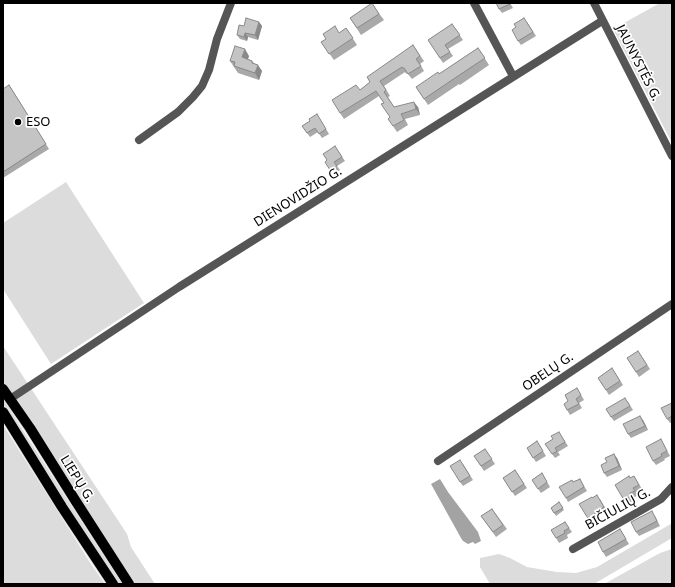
<!DOCTYPE html>
<meta charset="utf-8">
<style>
body{margin:0}
#map{position:relative;width:675px;height:587px;overflow:hidden;background:#fff;font-family:"Noto Sans",sans-serif}
canvas{display:block}
.frame{position:absolute;inset:0;border:4px solid #000;pointer-events:none}
</style>
<div id="map">
<canvas width="675" height="587"></canvas>
<div class="frame"></div>
</div>
<script>
const ctx = document.querySelector('canvas').getContext('2d');
ctx.lineJoin = 'round';
function fillPath(path, color) { ctx.fillStyle = color; ctx.fill(path, 'evenodd'); }
const poly = rows => new Path2D(rows.map(r => 'M' + r).join(''));
function trace(path, color, width, dash) { ctx.strokeStyle = color; ctx.lineWidth = width; ctx.lineCap = dash ? 'butt' : 'round'; ctx.setLineDash(dash || []); ctx.stroke(path); }
function drawText(font, color, halo, rows, align = 'center') {
  ctx.font = font + ' "Noto Sans",sans-serif'; ctx.lineWidth = 3.5; ctx.setLineDash([]); ctx.textBaseline = 'middle'; ctx.strokeStyle = halo; ctx.fillStyle = color; for (const [text, x, y, turn = 0] of rows) {
    ctx.save(); ctx.translate(x, y); ctx.rotate((+turn || 0) * Math.PI / 180); ctx.textAlign = isNaN(turn) ? turn : align; if (halo) ctx.strokeText(text, 0, 0); ctx.fillText(text, 0, 0); ctx.restore();
  }
}
fillPath(poly([
 [660,3,672,3,672,143,613,29],
 [66,182,144,303,51,364,3,289,3,223],
 [3,346,127,534,131,547,155,584,134,584,123,568,24,410,3,381],
 [3,399,85,527,122,584,118,584,97,553,3,405],
 [3,425,91,564,105,584,3,584],
 [672,523,672,538,594,584,490,584,480,567,480,558,499,554,510,558,527,567,557,572,576,573,597,567,669,525],
 [672,549,672,584,604,584,660,553]
]), '#dcdcdc');
fillPath(poly([
 [440,479,448,492,478,532,481,541,475,544,473,542,468,544,463,541,461,538,431,484]
]), '#a3a3a3');
const primary = poly([
 [3,389,30,428,75,500,129,584],
 [3,412,62,507,113,584]
]);
trace(primary, '#dbdbdb', 12);
trace(poly([
 [474,3,513,76],
 [594,3,672,156],
 [139,140,178,112,193,97,202,86,209,70,217,39,231,3],
 [10,399,179,287,602,21],
 [438,461,672,304],
 [573,549,661,499,672,487]
]), '#555', 8);
trace(primary, '#000', 10);
fillPath(poly([
 [510,3,513,8,502,13,499,9],
 [372,4,384,20,361,35,350,18],
 [259,22,262,26,258,40,248,37,247,41,240,39,237,35,244,26],
 [527,22,536,36,521,45,518,41],
 [452,24,463,40,448,49,453,56,443,63,428,40],
 [346,28,357,45,334,60,321,42,340,33],
 [413,45,424,61,420,64,424,71,412,79,407,73,406,74,405,72,384,86,390,96,388,97,394,107,418,107,420,115,405,119,408,125,397,132,393,126,390,117,384,103,379,96,344,119,340,113,360,90,370,82],
 [478,48,489,65,460,85,459,84,428,105,416,87,439,74],
 [249,56,248,59,252,61,262,71,259,80,238,73,230,61],
 [9,85,49,149,3,178,3,89],
 [317,114,329,134,322,138,318,132,310,137,302,126,310,121],
 [335,146,345,161,337,166,340,170,333,174,325,162,327,160],
 [638,351,650,369,639,377,627,358],
 [612,368,623,385,609,395,598,378],
 [577,388,584,400,579,403,582,408,570,415,567,410,568,401],
 [628,402,633,410,614,421,611,417],
 [672,403,672,422,670,423,667,419],
 [643,420,648,430,631,438,628,434],
 [559,432,568,446,558,452,560,455,555,458,552,454,553,439],
 [661,439,670,456,664,459,665,460,656,465,653,461],
 [537,441,546,456,536,462,527,448],
 [485,449,495,464,484,471,474,456],
 [617,458,622,470,607,477,604,473],
 [463,464,473,480,463,486,460,482],
 [515,470,527,488,515,496,503,478],
 [542,473,550,487,541,493,532,480],
 [629,476,630,478,634,476,642,489,636,492,638,495,633,498,634,500,627,504,624,500],
 [580,479,587,491,568,502,566,498,573,482],
 [592,498,600,499,607,511,597,517,599,520,592,524,589,520],
 [559,502,564,510,556,516,551,508],
 [492,509,507,529,496,537,481,516],
 [655,516,660,526,639,536,636,532],
 [565,522,572,532,567,535,568,538,559,543,556,538],
 [623,534,629,544,606,557,603,552]
]), '#a9a9a9');
fillPath(poly([
 [259,22,262,26,258,40,255,35],
 [245,33,248,37,247,41,244,37],
 [245,49,249,56,246,64,242,57],
 [258,65,262,71,259,80,255,73],
 [414,102,418,107,420,115,416,109],
 [640,416,643,420,648,430,645,426],
 [614,454,617,458,622,470,619,466]
]), '#898989');
const building = poly([
 [372,3,379,14,357,28,350,18,372,3],
 [496,3,509,3,510,4,499,9,496,3],
 [246,18,259,22,255,35,245,33,244,37,237,35,239,25,244,26,246,18],
 [524,18,533,32,518,41,512,30,516,27,514,24,524,18],
 [452,24,460,35,445,45,450,52,440,58,428,40,452,24],
 [335,26,339,33,346,28,353,38,329,54,321,42,326,39,323,34,335,26],
 [413,45,420,56,416,59,421,66,408,74,404,68,403,68,402,67,380,81,386,90,384,92,394,107,414,102,416,109,401,114,404,120,393,126,388,119,390,117,381,104,384,103,376,91,340,113,332,100,356,85,360,90,370,82,367,77,413,45],
 [235,46,245,49,242,57,252,61,252,63,258,65,255,73,234,66,235,62,230,61,235,46],
 [478,48,485,58,455,78,424,99,416,87,438,72,439,74,478,48],
 [9,85,46,144,3,172,3,89,9,85],
 [317,114,326,129,319,134,315,128,307,133,302,126,310,121,309,119,317,114],
 [335,146,342,157,334,162,337,166,330,170,325,162,327,160,323,154,335,146],
 [638,351,647,365,636,372,627,358,638,351],
 [612,368,620,381,606,390,598,378,612,368],
 [577,388,581,395,576,399,579,404,567,410,564,404,568,401,565,395,577,388],
 [625,398,630,406,611,417,606,409,625,398],
 [672,403,672,416,667,419,661,408,672,403],
 [640,416,645,426,628,434,623,424,640,416],
 [559,432,565,442,555,448,557,451,552,454,545,444,553,439,551,436,559,432],
 [661,439,667,451,661,454,662,456,653,461,646,447,661,439],
 [537,441,543,451,533,458,527,448,537,441],
 [485,449,492,459,481,466,474,456,485,449],
 [614,454,619,466,604,473,601,465,607,462,605,458,614,454],
 [460,460,470,476,460,482,450,466,460,460],
 [515,470,524,484,512,492,503,478,515,470],
 [542,473,547,482,538,489,532,480,542,473],
 [629,476,630,478,634,476,639,485,633,488,635,491,630,493,631,496,624,500,615,485,629,476],
 [580,479,584,487,566,498,559,487,572,480,573,482,580,479],
 [597,495,604,507,594,513,596,515,589,520,579,504,592,497,592,498,597,495],
 [559,502,563,508,554,513,551,508,559,502],
 [492,509,503,525,493,532,481,516,492,509],
 [652,511,657,521,636,532,631,522,652,511],
 [565,522,569,528,564,531,565,533,556,538,551,530,565,522],
 [620,529,626,539,603,552,598,542,620,529]
]);
fillPath(building, '#c4c4c4');
trace(building, '#898989', 1);
for (const [x, y, r, color] of [
 [18,122,4,"#000"]
]) { const dot = new Path2D(); dot.arc(x, y, r, 0, 2 * Math.PI); ctx.fillStyle = color; ctx.fill(dot); trace(dot, '#fff', 1.5); }
drawText('13px', '#000', '#fff', [
 ["JAUNYSTĖS G.",638,63,63],
 ["DIENOVIDŽIO G.",298,197,-32],
 ["OBELŲ G.",548,372,-34],
 ["LIEPŲ G.",77,479,58],
 ["BIČIULIŲ G.",618,509,-29]
]);
drawText('13px', '#000', '#fff', [
 ["ESO",26,122]
], 'left');
</script>
